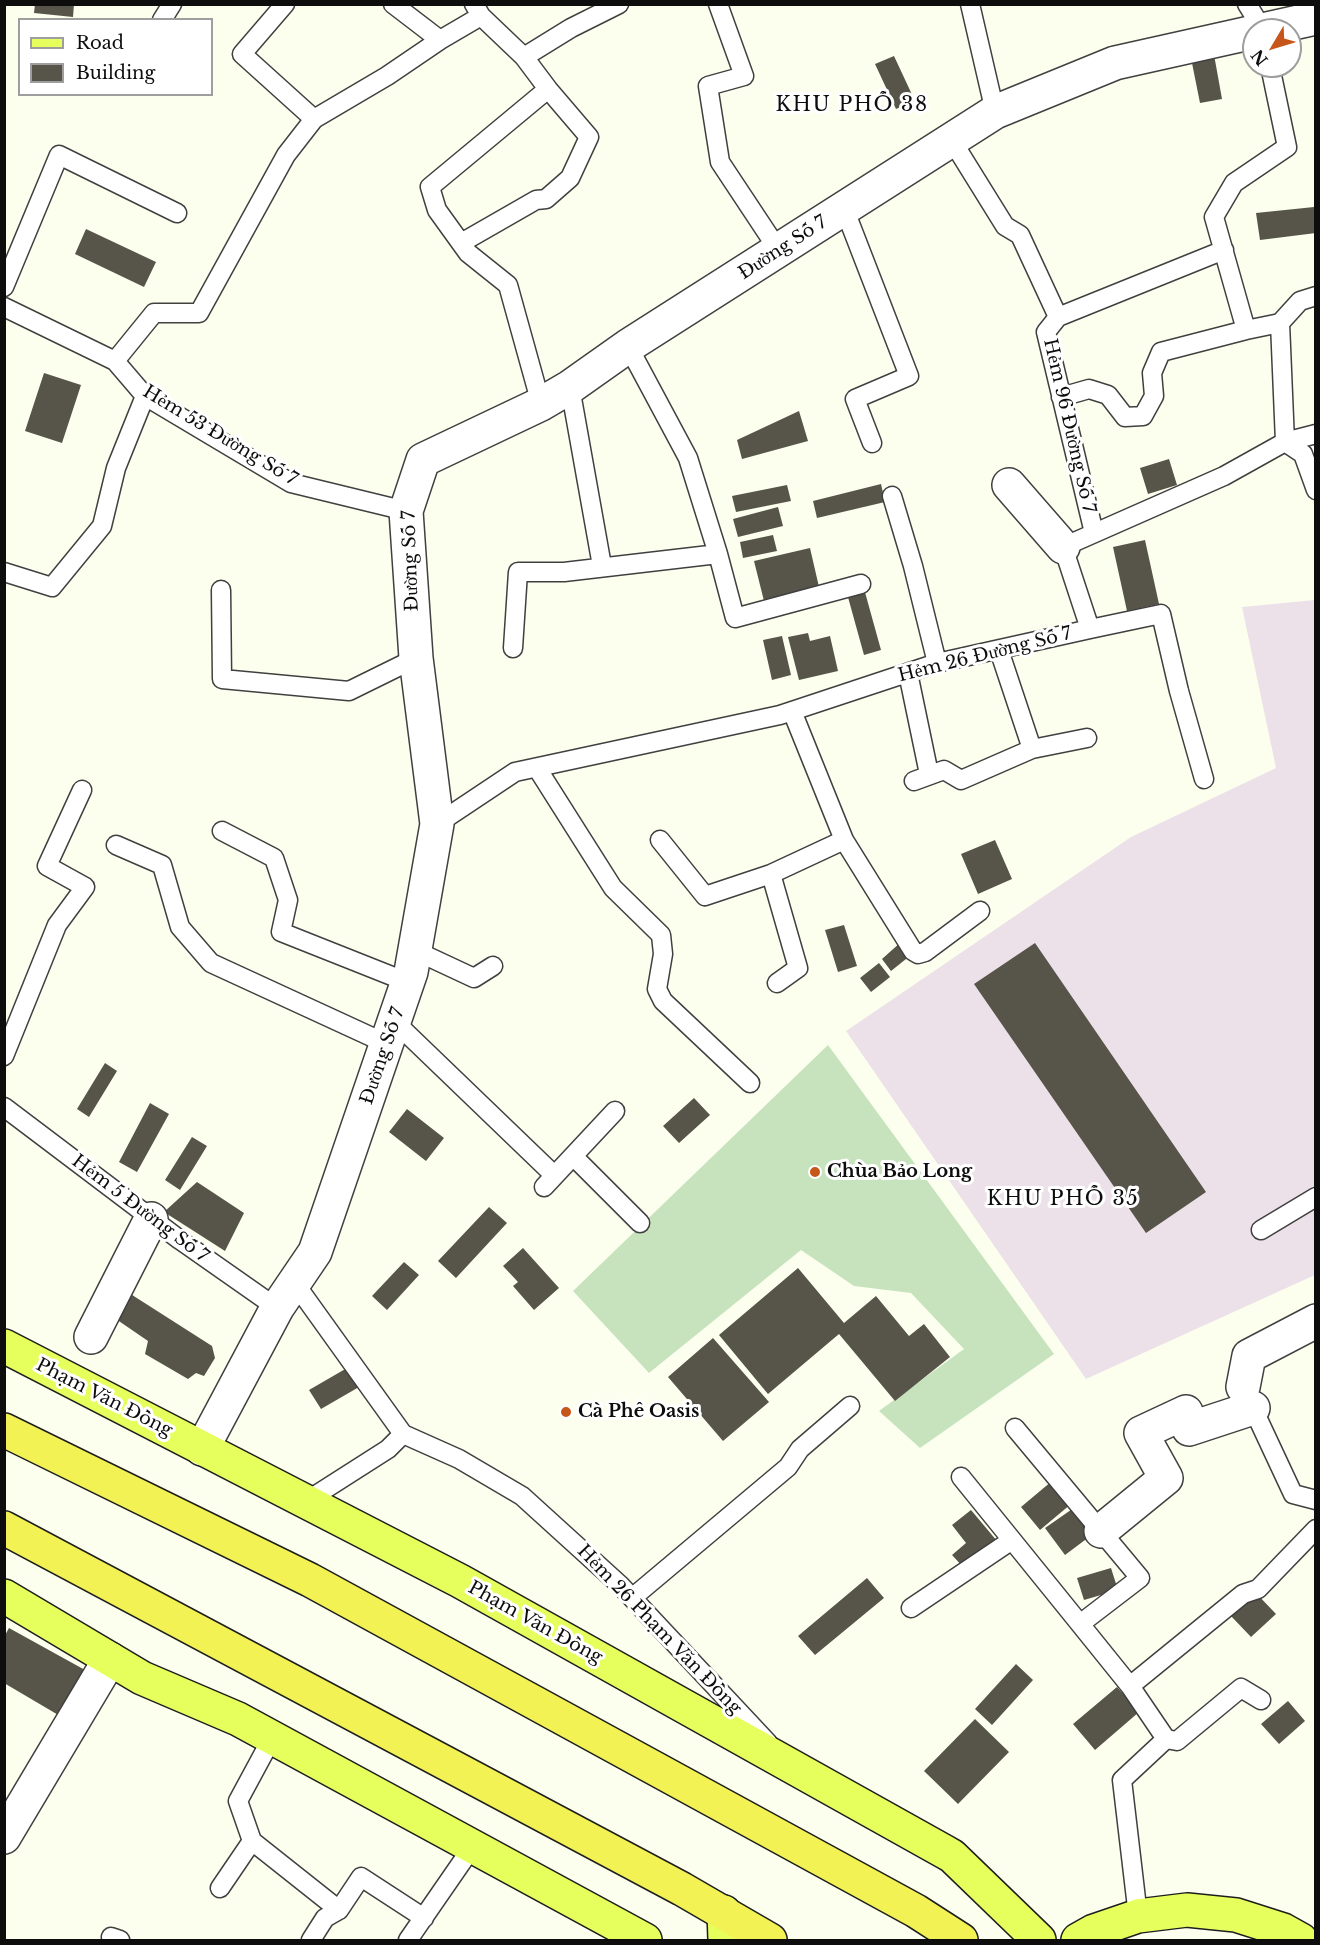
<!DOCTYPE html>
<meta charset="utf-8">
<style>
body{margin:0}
#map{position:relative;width:1320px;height:1945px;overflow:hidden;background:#fcffed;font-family:"Libre Baskerville",serif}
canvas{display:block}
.frame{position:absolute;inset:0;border:6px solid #0d0d0d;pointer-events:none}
.legend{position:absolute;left:18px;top:18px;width:195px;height:78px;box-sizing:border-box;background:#fff;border:2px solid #9e9e9e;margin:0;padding:8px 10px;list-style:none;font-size:18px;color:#0d0d0d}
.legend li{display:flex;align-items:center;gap:12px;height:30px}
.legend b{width:30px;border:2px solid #9e9e9e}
.north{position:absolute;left:1242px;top:18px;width:60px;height:60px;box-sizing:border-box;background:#fff;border:2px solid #9e9e9e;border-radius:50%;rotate:232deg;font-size:16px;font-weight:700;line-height:24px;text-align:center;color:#0d0d0d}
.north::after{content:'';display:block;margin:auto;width:21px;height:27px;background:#c7561b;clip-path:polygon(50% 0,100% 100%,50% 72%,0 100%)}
</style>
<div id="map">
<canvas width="1320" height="1945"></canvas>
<div class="frame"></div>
<ul class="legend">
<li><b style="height:8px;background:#e7ff5d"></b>Road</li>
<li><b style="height:16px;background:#575449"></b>Building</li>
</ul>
<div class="north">N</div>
</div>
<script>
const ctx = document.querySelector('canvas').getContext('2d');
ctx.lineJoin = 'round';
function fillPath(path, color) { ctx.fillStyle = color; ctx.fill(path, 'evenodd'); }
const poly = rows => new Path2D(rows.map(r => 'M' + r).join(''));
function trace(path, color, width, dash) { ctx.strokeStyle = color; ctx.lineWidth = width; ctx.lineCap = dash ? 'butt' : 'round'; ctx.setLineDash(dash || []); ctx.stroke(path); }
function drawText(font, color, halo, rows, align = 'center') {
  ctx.font = font + ' "Libre Baskerville",serif'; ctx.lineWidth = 6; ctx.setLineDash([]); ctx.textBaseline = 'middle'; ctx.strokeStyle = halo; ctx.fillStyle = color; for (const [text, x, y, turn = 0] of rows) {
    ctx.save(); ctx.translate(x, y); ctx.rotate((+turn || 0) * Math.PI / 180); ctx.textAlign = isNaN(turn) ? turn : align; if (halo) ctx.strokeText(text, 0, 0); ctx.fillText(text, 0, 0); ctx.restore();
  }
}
fillPath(poly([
 [1315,600,1315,1275,1086,1379,846,1031,1131,837,1276,768,1242,607]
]), '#ede1e9');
fillPath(poly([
 [828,1045,1054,1354,920,1448,879,1411,964,1349,911,1293,854,1286,801,1250,649,1373,573,1291]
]), '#c7e3bd');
fillPath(poly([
 [35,4,74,4,73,17,34,13],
 [1213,49,1222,99,1200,103,1190,53],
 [894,56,915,101,896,109,875,64],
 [1314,207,1316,233,1260,240,1256,213],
 [86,229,156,262,144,287,75,254],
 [44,373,81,385,62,443,25,431],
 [799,411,808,441,742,459,737,440],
 [1169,459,1177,485,1148,494,1140,468],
 [881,484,885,502,817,518,813,501],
 [787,485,791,501,736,512,732,496],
 [778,507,783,526,738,537,733,519],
 [773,535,777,551,743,558,740,542],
 [1145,540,1159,604,1127,611,1113,547],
 [810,548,819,587,764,601,754,561],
 [863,585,881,650,864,655,846,590],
 [808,633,810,641,830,636,838,671,799,680,788,637],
 [782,636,791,675,772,680,763,640],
 [995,840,1012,879,978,894,961,854],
 [844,925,857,966,838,972,825,930],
 [901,942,911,955,891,971,882,959],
 [1035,943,1206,1192,1146,1233,974,984],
 [879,963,890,977,871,992,860,978],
 [105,1063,117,1071,89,1117,77,1109],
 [694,1098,710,1115,679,1143,663,1126],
 [150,1103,169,1114,137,1172,119,1162],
 [407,1109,444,1138,426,1161,389,1132],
 [192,1137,207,1146,180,1190,165,1180],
 [197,1182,244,1213,225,1251,164,1212],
 [489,1207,507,1223,456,1278,438,1261],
 [523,1248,559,1288,534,1310,513,1286,518,1282,503,1266],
 [404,1262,419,1275,387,1310,372,1296],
 [798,1268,844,1323,876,1296,909,1336,924,1324,950,1357,895,1401,839,1334,768,1394,719,1335],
 [129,1293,212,1346,215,1358,204,1376,196,1373,188,1379,145,1354,148,1341,113,1317],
 [713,1338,769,1402,723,1441,668,1377],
 [347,1368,359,1387,321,1409,309,1390],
 [1052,1481,1071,1504,1040,1530,1021,1507],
 [1078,1505,1097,1531,1065,1555,1045,1528],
 [971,1510,997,1541,964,1568,952,1555,966,1543,952,1525],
 [1111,1568,1118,1590,1084,1600,1077,1578],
 [867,1578,884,1598,815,1655,798,1636],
 [1255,1592,1276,1614,1251,1637,1231,1616],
 [9,1628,85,1670,60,1716,4,1683,4,1637],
 [1016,1664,1033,1680,992,1725,975,1709],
 [1117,1687,1139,1712,1095,1750,1073,1724],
 [1288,1701,1305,1721,1279,1744,1261,1724],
 [975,1719,1009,1752,958,1804,924,1771]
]), '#575449');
const service = poly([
 [285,4,242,54,314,119],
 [393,4,440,40],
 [718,4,744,76,708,86,720,162,779,251],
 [970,4,995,112],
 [1247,4,1263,30],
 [481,16,524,57,548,89,430,187,437,210,468,253,508,285,541,404],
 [162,20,172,4],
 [524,57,571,28,619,4],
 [1270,66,1287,147,1234,183,1214,217,1246,330,1280,323,1285,442,1303,454,1316,490],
 [951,139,1005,226,1020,235,1058,317,1046,332,1094,533],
 [844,208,909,376,855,399,872,443],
 [461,243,536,200,546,199,570,178,589,137,548,89],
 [4,287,59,155,177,213],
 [4,307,115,361,154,313,199,313,286,155,314,119,387,76,440,40,481,16,474,4],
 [1058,317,1224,250],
 [1280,323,1300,301,1316,296],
 [628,346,688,458,718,554,735,618,861,584],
 [115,361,145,396,291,483,406,511],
 [570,387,602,566],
 [1061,397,1089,389,1108,395,1125,417,1143,416,1154,396,1152,373,1161,352,1246,330],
 [892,496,913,566,937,663],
 [4,572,52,587,102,526,116,468,145,396],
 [221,590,222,679,349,691,416,658],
 [1090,629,1161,614,1179,691,1204,779],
 [513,648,518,572,564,572,718,554],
 [999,650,1032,749],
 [908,673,929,774],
 [792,711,844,840,913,951,918,954,925,952,980,911],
 [537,768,613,888,661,935,663,954,657,989,663,1001,750,1083],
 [914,781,944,770,961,780,1032,749,1087,738],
 [437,824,515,772,780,715,937,663,1090,629,1063,547,1224,476,1285,442,1316,434],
 [222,831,274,858,288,900,281,932,407,982],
 [660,840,705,896,771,874,844,840],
 [116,845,162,865,180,927,211,963,387,1044],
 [771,874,798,968,777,983],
 [414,950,474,978,493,966],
 [395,1022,554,1175],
 [4,1056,57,925,85,887,47,866,82,790],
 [4,1107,180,1240,277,1308],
 [573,1156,640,1223],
 [544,1187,615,1111],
 [1261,1230,1316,1197],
 [294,1282,403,1434,459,1459,522,1496,620,1585,768,1743],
 [1250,1402,1293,1494,1316,1500],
 [1015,1428,1140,1578,1080,1624,1130,1686,1166,1739,1122,1780,1138,1916],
 [961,1477,1080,1624],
 [305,1502,388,1449,403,1434],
 [632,1598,788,1467,800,1449,850,1406],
 [911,1608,1012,1540],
 [1130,1686,1243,1594,1258,1589,1316,1529],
 [272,1738,238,1801,252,1841,339,1910,325,1918,311,1940],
 [1166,1739,1177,1741,1241,1688,1261,1700],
 [220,1888,252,1841],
 [339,1910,361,1877,424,1918],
 [111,1937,120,1940],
 [408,1940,473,1846]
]);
const minor = poly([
 [1262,30,1316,18],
 [1009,485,1063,547],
 [91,1337,151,1219],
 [1243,1387,1249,1356,1316,1321],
 [202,1449,277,1308,315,1252,411,972,437,824,416,658,406,511,423,460,541,404,570,387,628,346,995,112,1115,63,1254,32],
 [1101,1531,1166,1478,1141,1433,1186,1412,1189,1429,1253,1408],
 [4,1837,110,1659]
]);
const primary = poly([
 [4,1346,460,1581,945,1852,952,1856,1039,1940],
 [4,1596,142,1678,238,1719,645,1940],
 [724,1912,725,1940],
 [1078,1940,1094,1931,1138,1916,1187,1910,1236,1915,1283,1930,1301,1940]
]);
const trunk = poly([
 [4,1430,310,1580,916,1911,961,1940],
 [4,1528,682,1889,770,1940]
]);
trace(service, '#404040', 21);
trace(minor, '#404040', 36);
trace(primary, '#1e1e1e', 36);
trace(trunk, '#1e1e1e', 36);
trace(service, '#fff', 18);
trace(minor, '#fff', 33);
trace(primary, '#e7ff5d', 33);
trace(trunk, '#f3f254', 33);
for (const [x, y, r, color] of [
 [815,1172,6,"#c7561b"],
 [566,1412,6,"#c7561b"]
]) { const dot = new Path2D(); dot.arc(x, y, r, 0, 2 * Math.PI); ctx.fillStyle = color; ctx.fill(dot); trace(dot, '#fff', 2); }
drawText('18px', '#0d0d0d', '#fff', [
 ["Đường Số 7",783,248,-33],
 ["Hẻm 96 Đường Số 7",1069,426,77],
 ["Hẻm 53 Đường Số 7",220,436,31],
 ["Đường Số 7",411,561,-92],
 ["Hẻm 26 Đường Số 7",985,655,-14],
 ["Đường Số 7",383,1056,-71],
 ["Hẻm 5 Đường Số 7",140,1209,37],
 ["Phạm Văn Đồng",104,1398,27],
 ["Phạm Văn Đồng",535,1623,29],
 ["Hẻm 26 Phạm Văn Đồng",659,1630,46]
]);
drawText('bold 18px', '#0d0d0d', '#fff', [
 ["Chùa Bảo Long",827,1172],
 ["Cà Phê Oasis",578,1412]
], 'left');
ctx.letterSpacing = '1.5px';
drawText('20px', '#0d0d0d', '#fff', [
 ["KHU PHỐ 38",852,105],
 ["KHU PHỐ 35",1063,1199]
]);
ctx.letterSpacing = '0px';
</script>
